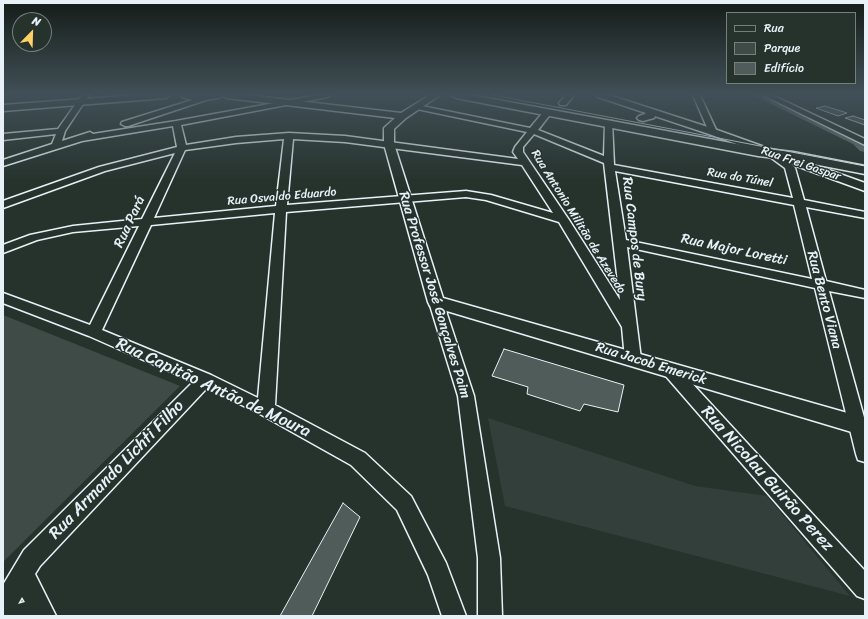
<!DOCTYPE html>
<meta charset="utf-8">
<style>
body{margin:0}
#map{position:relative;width:868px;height:619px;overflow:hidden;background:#26332d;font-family:Sriracha,sans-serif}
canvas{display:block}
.frame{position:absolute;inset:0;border:4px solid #e8f1f8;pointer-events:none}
.legend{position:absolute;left:726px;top:12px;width:130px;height:72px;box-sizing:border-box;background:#26332d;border:1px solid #747f7e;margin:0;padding:5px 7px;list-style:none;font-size:12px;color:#e8f1f8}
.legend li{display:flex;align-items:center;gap:8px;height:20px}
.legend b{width:20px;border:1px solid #747f7e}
.north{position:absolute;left:12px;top:12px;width:40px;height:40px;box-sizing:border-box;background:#26332d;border:1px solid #747f7e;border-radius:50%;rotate:23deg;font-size:11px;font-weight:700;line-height:16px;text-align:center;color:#e8f1f8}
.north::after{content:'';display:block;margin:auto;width:14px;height:18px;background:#ffd166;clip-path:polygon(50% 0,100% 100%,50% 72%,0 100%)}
</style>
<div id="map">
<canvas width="868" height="619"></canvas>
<div class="frame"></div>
<ul class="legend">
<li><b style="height:5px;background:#26332d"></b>Rua</li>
<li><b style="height:11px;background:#3e4b47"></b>Parque</li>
<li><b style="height:11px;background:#505c59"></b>Edifício</li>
</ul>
<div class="north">N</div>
</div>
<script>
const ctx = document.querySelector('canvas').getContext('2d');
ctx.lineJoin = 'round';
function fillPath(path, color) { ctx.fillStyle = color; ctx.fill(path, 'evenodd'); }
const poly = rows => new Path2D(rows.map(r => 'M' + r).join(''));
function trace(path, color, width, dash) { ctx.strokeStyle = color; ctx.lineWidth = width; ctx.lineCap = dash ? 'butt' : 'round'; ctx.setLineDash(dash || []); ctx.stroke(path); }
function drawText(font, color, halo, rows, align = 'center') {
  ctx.font = font + ' Sriracha,sans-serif'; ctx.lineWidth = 3; ctx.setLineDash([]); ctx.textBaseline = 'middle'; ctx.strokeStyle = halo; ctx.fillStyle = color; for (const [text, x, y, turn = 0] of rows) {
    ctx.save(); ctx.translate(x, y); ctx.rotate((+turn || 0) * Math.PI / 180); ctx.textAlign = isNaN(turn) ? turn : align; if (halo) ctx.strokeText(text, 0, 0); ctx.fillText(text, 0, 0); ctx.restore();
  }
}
fillPath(poly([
 [488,418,695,486,767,496,850,596,505,506]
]), '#333f3a');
fillPath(poly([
 [3,315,180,386,3,562]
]), '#3e4b47');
fillPath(poly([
 [755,95,769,95,863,138,865,141,865,152,860,151,853,144,757,97,755,95]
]), '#636f6d');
const building = poly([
 [825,106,847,113,838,116,816,108,825,106],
 [853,116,865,120,865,125,845,118,853,116],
 [504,349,624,385,618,412,584,404,580,411,527,394,528,387,492,376,504,349],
 [343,503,360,517,312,616,280,616,343,503]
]);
fillPath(building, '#505c59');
trace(building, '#e8f1f8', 1);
const minor = poly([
 [82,95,89,95,65,131,62,141,90,132,93,134,176,121,318,95,331,95,328,97,181,125,186,145,236,137,289,133,345,136,518,159,513,152,515,147,527,132,417,109,413,107,417,105,530,128,545,110,548,110,552,112,538,130,604,156,605,123,606,121,612,121,614,165,793,198,785,168,766,154,768,152,774,152,789,161,795,168,804,200,865,212,865,218,806,207,826,281,865,290,865,298,829,291,865,421,865,462,858,460,856,454,815,288,627,247,641,359,638,363,633,365,628,363,625,359,622,327,559,222,486,200,466,197,286,212,275,405,365,453,411,496,446,563,466,616,442,616,428,575,397,510,351,465,260,414,207,388,40,566,35,574,56,616,3,616,3,585,24,550,193,382,89,336,3,303,3,293,90,325,139,226,73,232,37,240,3,253,3,245,30,235,73,226,142,219,175,153,105,171,3,208,3,201,99,167,177,147,173,126,82,141,3,166,3,160,52,144,56,134,3,140,3,134,58,129,82,95],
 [534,134,604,163,620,300,569,220,523,152,523,147,534,134],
 [284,139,276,206,154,218,185,150,236,143,284,139],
 [293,139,345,142,522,165,553,213,491,195,466,191,287,205,293,139],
 [615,171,794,205,812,279,626,240,615,171],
 [275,213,258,398,211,375,102,330,151,225,275,213],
 [22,597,25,602,18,604,22,597],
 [566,95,574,95,566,105,560,105,559,103,566,95],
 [693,95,700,95,717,132,716,134,713,135,709,132,693,95],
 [763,95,772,95,865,139,865,145,763,95],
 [205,96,211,96,212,98,128,126,125,126,121,124,122,122,205,96],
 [436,297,441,299,443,302,474,396,500,558,502,616,478,616,478,558,458,396,429,302,431,299,436,297],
 [670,364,676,366,865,571,865,599,857,596,664,374,662,370,664,366,670,364]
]);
const tertiary = poly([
 [136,95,170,95,166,98,3,111,3,105,136,95],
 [181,95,247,95,401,113,430,95,440,95,406,118,394,129,394,144,443,298,865,418,865,436,430,306,428,302,384,144,384,128,395,118,227,98,223,96,219,98,196,101,182,97,181,95],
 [597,95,609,95,717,130,865,183,865,191,709,134,598,97,597,95]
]);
const secondary = poly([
 [451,95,471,95,758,148,793,152,865,166,865,174,793,160,758,156,456,98,451,95],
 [651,109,657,112,654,118,643,121,639,120,637,118,639,116,645,114,647,110,651,109]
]);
trace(minor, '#e8f1f8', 3);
trace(tertiary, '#e8f1f8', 3);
trace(secondary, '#e8f1f8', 3);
fillPath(minor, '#26332d');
fillPath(tertiary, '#26332d');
fillPath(secondary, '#26332d');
trace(poly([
 [493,95,865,166]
]), '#e8f1f8', 1);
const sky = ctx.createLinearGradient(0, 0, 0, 181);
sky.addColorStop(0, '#151c19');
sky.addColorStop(0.52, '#415057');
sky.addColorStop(1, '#41505700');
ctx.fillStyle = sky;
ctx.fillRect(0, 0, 868, 181);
drawText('12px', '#e8f1f8', '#26332d', [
 ["Rua Frei Gaspar",801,164,19],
 ["Rua do Túnel",740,178,10],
 ["Rua Osvaldo Eduardo",282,197,-5],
 ["Rua Antonio Militão de Azevedo",578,222,58]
]);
drawText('14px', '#e8f1f8', '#26332d', [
 ["Rua Pará",130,222,-65],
 ["Rua Campos de Bury",634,239,83],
 ["Rua Major Loretti",734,250,12],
 ["Rua Professor José Gonçalves Paim",434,295,73],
 ["Rua Bento Viana",824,300,75],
 ["Rua Jacob Emerick",651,364,17]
]);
drawText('17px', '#e8f1f8', '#26332d', [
 ["Rua Capitão Antão de Moura",213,388,25],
 ["Rua Armando Lichti Filho",117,470,-46],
 ["Rua Nicolau Guirão Perez",767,479,48]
]);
</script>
